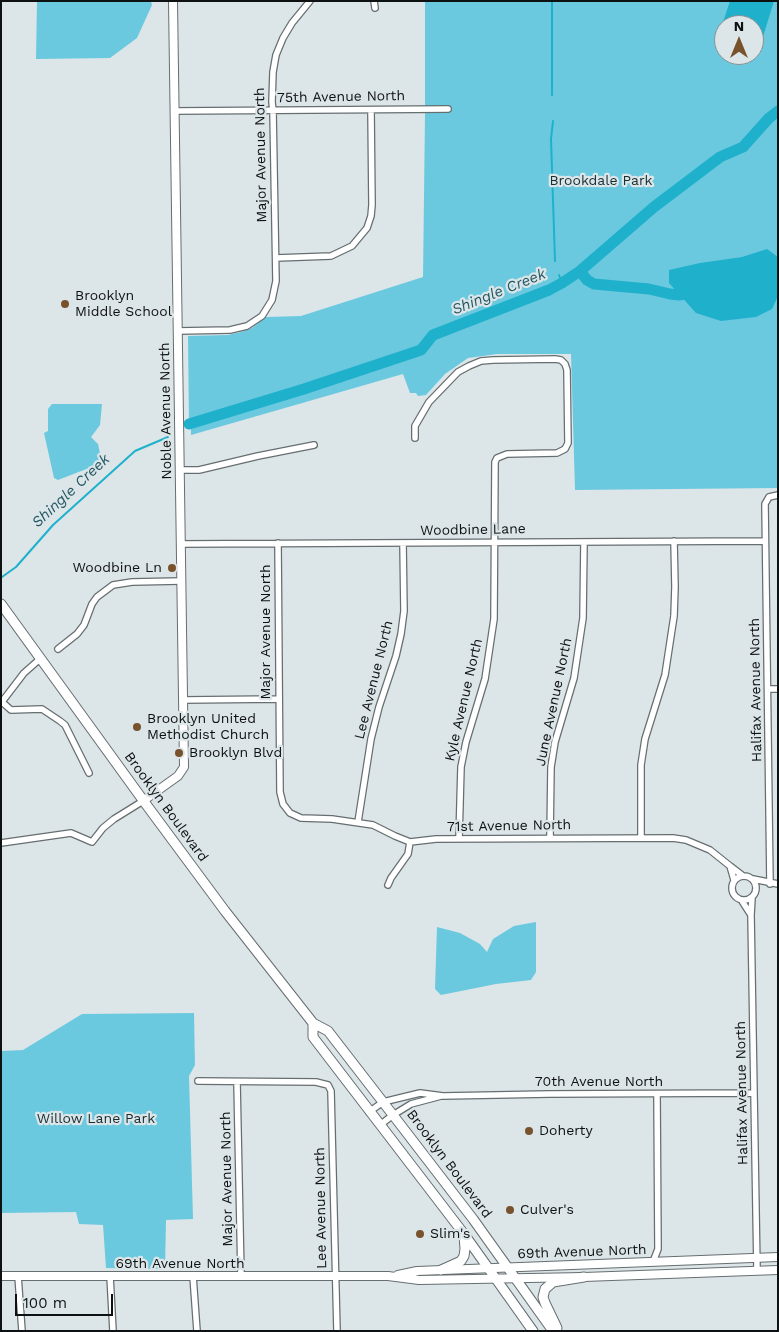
<!DOCTYPE html>
<style>
body{margin:0}
#map{position:relative;width:779px;height:1332px;overflow:hidden;background:#dce5e8;font-family:"Work Sans",sans-serif}
canvas{display:block}
.frame{position:absolute;inset:0;border:2px solid #0e1112;pointer-events:none}
.north{position:absolute;left:714px;top:15px;width:50px;height:50px;box-sizing:border-box;background:#dce5e8;border:1px solid #8a9092;border-radius:50%;rotate:0deg;font-size:14px;font-weight:700;line-height:20px;text-align:center;color:#0e1112}
.north::after{content:'';display:block;margin:auto;width:18px;height:22px;background:#77522d;clip-path:polygon(50% 0,100% 100%,50% 72%,0 100%)}
.scale{position:absolute;left:15px;top:1294px;width:98px;height:22px;box-sizing:border-box;border:2px solid #0e1112;border-top:0;padding-left:6px;font-size:15px;line-height:18px;white-space:nowrap;color:#0e1112;-webkit-text-stroke:4px #dce5e8;paint-order:stroke}
</style>
<div id="map">
<canvas width="779" height="1332"></canvas>
<div class="frame"></div>
<div class="north">N</div>
<div class="scale">100 m</div>
</div>
<script>
const ctx = document.querySelector('canvas').getContext('2d');
ctx.lineJoin = 'round';
function fillPath(path, color) { ctx.fillStyle = color; ctx.fill(path, 'evenodd'); }
const poly = rows => new Path2D(rows.map(r => 'M' + r).join(''));
function trace(path, color, width, dash) { ctx.strokeStyle = color; ctx.lineWidth = width; ctx.lineCap = dash ? 'butt' : 'round'; ctx.setLineDash(dash || []); ctx.stroke(path); }
function drawText(font, color, halo, rows, align = 'center') {
  ctx.font = font + ' "Work Sans",sans-serif'; ctx.lineWidth = 4.5; ctx.setLineDash([]); ctx.textBaseline = 'middle'; ctx.strokeStyle = halo; ctx.fillStyle = color; for (const [text, x, y, turn = 0] of rows) {
    ctx.save(); ctx.translate(x, y); ctx.rotate((+turn || 0) * Math.PI / 180); ctx.textAlign = isNaN(turn) ? turn : align; if (halo) ctx.strokeText(text, 0, 0); ctx.fillText(text, 0, 0); ctx.restore();
  }
}
fillPath(poly([
 [37,1,151,1,152,5,137,38,110,58,36,59],
 [425,1,778,1,778,488,575,490,571,354,497,354,468,358,445,374,426,395,418,396,416,393,410,393,403,374,191,435,191,426,189,426,188,336,228,335,241,332,252,328,266,317,301,316,423,277,425,115],
 [724,25,754,25,754,55,724,55],
 [52,404,102,404,100,425,91,437,98,444,102,463,58,480,54,478,44,433,48,431,48,409],
 [536,922,536,972,531,980,496,984,441,995,435,989,437,927,460,933,480,944,487,952,493,939,514,926],
 [194,1013,195,1065,189,1076,193,1219,166,1220,165,1269,106,1268,103,1225,79,1224,76,1212,1,1213,1,1051,23,1050,82,1014]
]), '#6bc9df');
fillPath(poly([
 [730,1,774,1,762,40,754,37,754,25,724,25,724,29,721,28],
 [767,249,778,257,778,296,772,309,756,317,721,321,696,313,669,283,669,270,700,263,742,257]
]), '#1fb1cc');
trace(poly([
 [552,1,552,95],
 [553,121,551,139,555,261],
 [559,275,562,283],
 [2,577,16,567,53,525,135,451,168,437]
]), '#1fb1cc', 2);
trace(poly([
 [580,271,587,280,594,284,649,289,670,294,679,295,692,293],
 [189,424,304,389,421,350,433,335,549,290,562,283,580,271,654,207,720,157,743,147,769,118,778,111]
]), '#1fb1cc', 11);
const minor = poly([
 [374,1,375,8],
 [175,111,448,109],
 [276,258,331,256,352,246,367,228,371,216,372,205,371,110],
 [178,331,230,330,247,326,262,316,272,300,276,281,273,111,272,102,273,72,276,55,283,38,292,23,310,1],
 [415,438,415,426,429,402,458,372,469,366,481,361,493,360,555,359,561,360,565,364,567,370,568,443,565,449,557,453,507,454,497,458,495,462,494,619,485,679,466,742,461,767,459,839],
 [179,470,199,470,258,456,314,445],
 [278,543,280,792,283,804,290,813,301,818,332,819,373,825,395,836,410,842,436,839,673,838,686,840,710,850,730,866],
 [180,544,765,541],
 [58,649,77,634,84,625,92,604,97,597,113,585,132,582,181,581],
 [769,689,778,689],
 [183,700,278,699],
 [2,702,11,710,42,709,60,721,65,725,89,773],
 [1,703,24,673,41,658],
 [358,822,371,739,379,707,396,656,401,634,404,611,403,543],
 [550,838,551,767,555,742,574,678,583,618,584,542],
 [641,838,641,765,645,739,665,675,674,616,675,587,674,541],
 [1,843,71,833,92,842,103,828,114,819,143,801],
 '732 888a12 12 0 1 1 24 0a12 12 0 1 1-24 0Z',
 [753,879,778,884],
 [734,880,730,866,743,876],
 [770,884,765,504,769,497,778,495],
 [388,885,391,878,408,854,410,842],
 [742,901,751,915,752,898],
 [751,915,757,1270],
 [198,1081,316,1082,328,1085,331,1091,337,1331],
 [237,1082,241,1276],
 [369,1112,383,1102,420,1093,443,1096,549,1094,754,1093],
 [380,1125,393,1115,411,1104,441,1096],
 [653,1262,658,1249,657,1094],
 [18,1276,22,1331],
 [110,1276,113,1331],
 [193,1276,197,1331]
]);
const tertiary = poly([
 [143,801,178,776,184,767,173,1],
 [398,1275,417,1271,778,1257],
 [1,1276,388,1276,419,1280,584,1277,778,1270]
]);
const secondary = poly([
 [1,604,148,807,225,911,313,1023,328,1031,393,1115,473,1219,553,1331],
 [313,1023,313,1037,464,1234,533,1331],
 [441,1270,461,1261,464,1256,465,1249,464,1235],
 [557,1328,545,1303,543,1297,545,1289,553,1282,584,1277]
]);
trace(minor, '#666e70', 8);
trace(tertiary, '#666e70', 10);
trace(secondary, '#666e70', 11);
trace(minor, '#fff', 5.5);
trace(tertiary, '#fff', 8);
trace(secondary, '#fff', 9);
for (const [x, y, r, color] of [
 [65,304,5,"#77522d"],
 [172,568,5,"#77522d"],
 [137,727,5,"#77522d"],
 [179,753,5,"#77522d"],
 [529,1131,5,"#77522d"],
 [510,1210,5,"#77522d"],
 [420,1234,5,"#77522d"]
]) { const dot = new Path2D(); dot.arc(x, y, r, 0, 2 * Math.PI); ctx.fillStyle = color; ctx.fill(dot); trace(dot, '#dce5e8', 2); }
drawText('14px', '#0e1112', '#dce5e8', [
 ["75th Avenue North",341,97,-1],
 ["Major Avenue North",261,155,-91],
 ["Noble Avenue North",166,411,-91],
 ["Woodbine Lane",473,530,-1],
 ["Major Avenue North",266,632,-90],
 ["Lee Avenue North",374,680,-76],
 ["Halifax Avenue North",756,690,-91],
 ["Kyle Avenue North",464,700,-77],
 ["June Avenue North",554,702,-78],
 ["Brooklyn Boulevard",166,807,54],
 ["71st Avenue North",509,826,-1],
 ["70th Avenue North",599,1082],
 ["Halifax Avenue North",742,1093,-91],
 ["Brooklyn Boulevard",449,1164,53],
 ["Major Avenue North",227,1179,-91],
 ["Lee Avenue North",321,1208,-91],
 ["69th Avenue North",582,1252,-2],
 ["69th Avenue North",180,1264]
]);
drawText('14px', '#172d32', '#dce5e8', [
 ["Brookdale Park",601,181],
 ["Willow Lane Park",96,1119]
]);
drawText('14px', '#0e1112', '#dce5e8', [
 ["Brooklyn",75,296],
 ["Middle School",75,312],
 ["Woodbine Ln",162,568,"right"],
 ["Brooklyn United",147,719],
 ["Methodist Church",147,735],
 ["Brooklyn Blvd",189,753],
 ["Doherty",539,1131],
 ["Culver's",520,1210],
 ["Slim's",430,1234]
], 'left');
drawText('italic 15px', '#235864', '#dce5e8', [
 ["Shingle Creek",499,292,-22],
 ["Shingle Creek",71,491,-43]
]);
</script>
